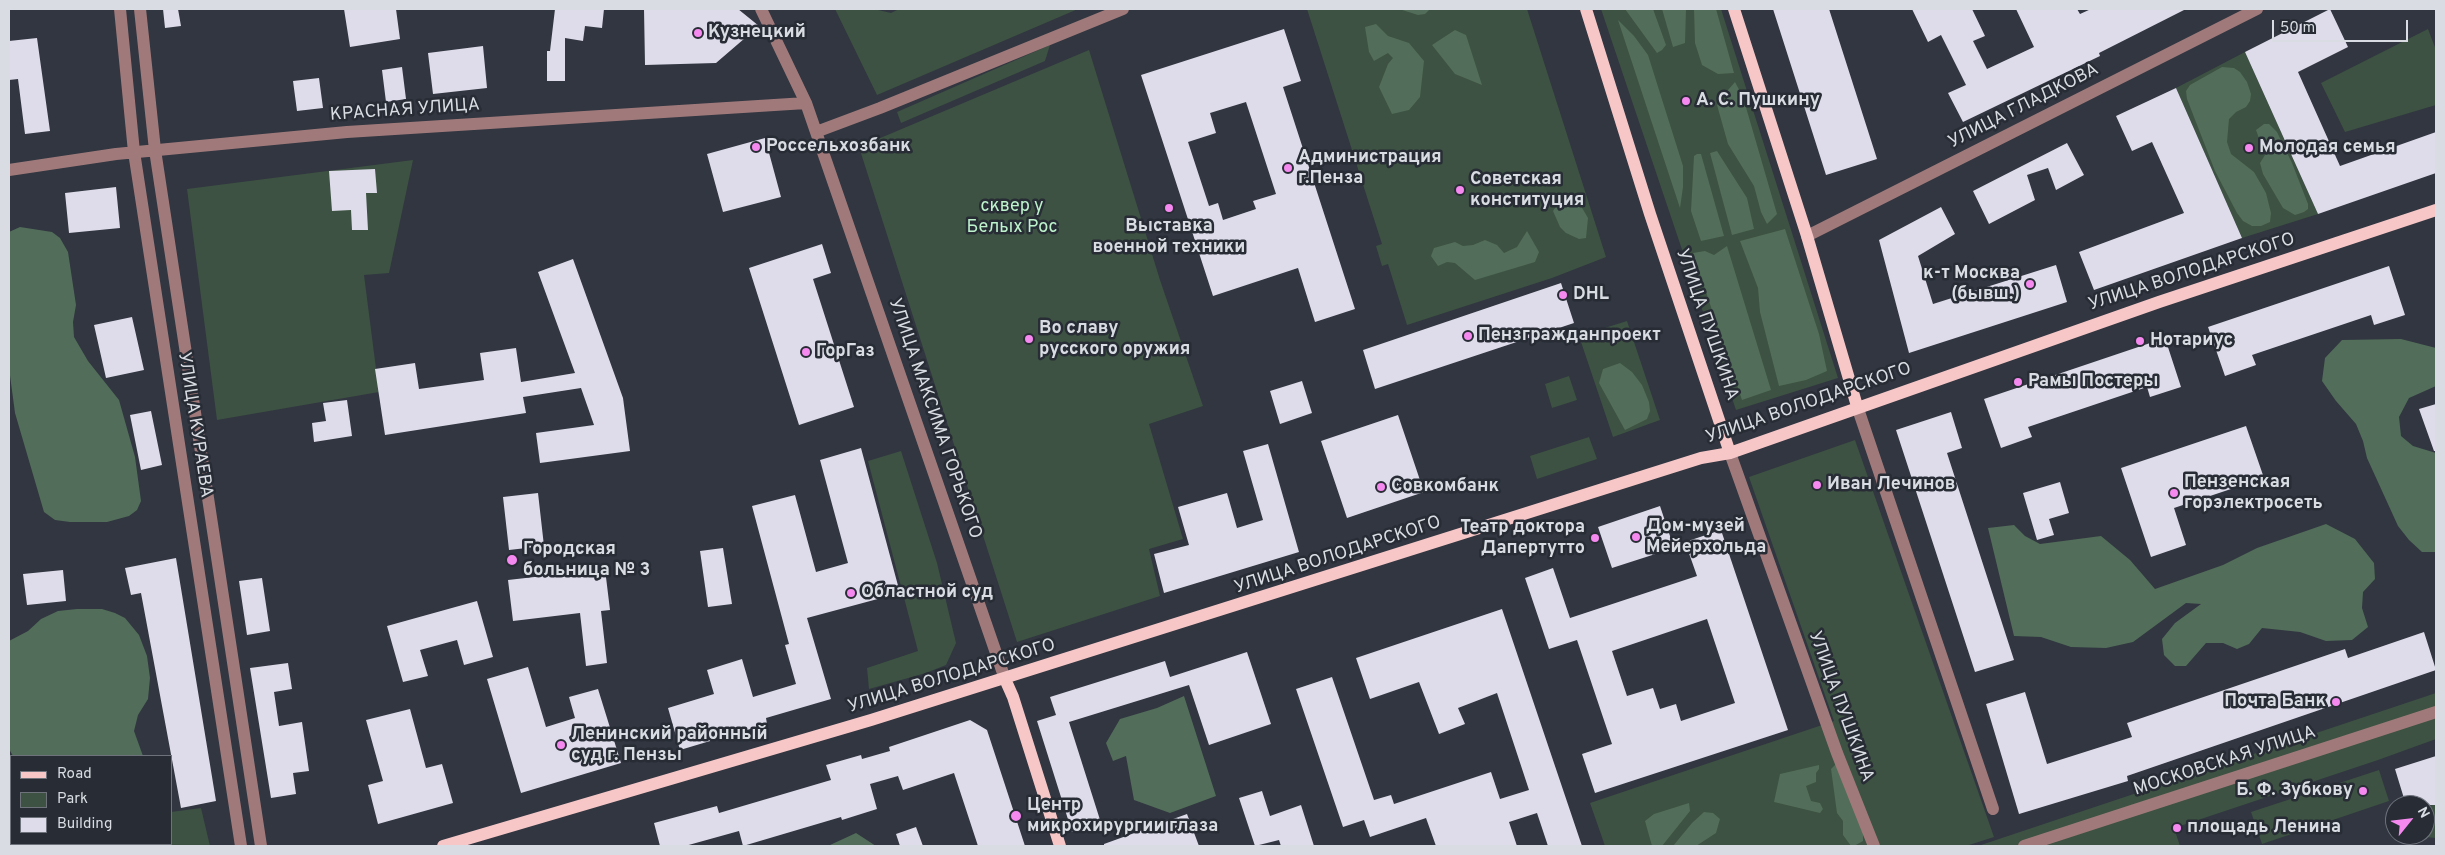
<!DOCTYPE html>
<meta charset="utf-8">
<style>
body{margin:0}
#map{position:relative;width:2445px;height:855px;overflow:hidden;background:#313640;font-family:Overpass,sans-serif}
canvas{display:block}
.frame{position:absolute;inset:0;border:10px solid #d9dde3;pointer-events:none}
.legend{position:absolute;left:10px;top:755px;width:162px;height:90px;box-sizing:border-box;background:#272c35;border:1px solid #6e737b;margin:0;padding:6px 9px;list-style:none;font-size:15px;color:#d9dde3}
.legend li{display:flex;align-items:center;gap:10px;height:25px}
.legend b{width:25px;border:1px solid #6e737b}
.north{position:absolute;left:2385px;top:795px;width:50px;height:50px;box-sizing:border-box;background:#272c35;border:1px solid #6e737b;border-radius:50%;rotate:61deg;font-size:14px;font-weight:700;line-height:20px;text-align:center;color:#d9dde3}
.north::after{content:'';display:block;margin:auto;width:18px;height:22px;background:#f589ef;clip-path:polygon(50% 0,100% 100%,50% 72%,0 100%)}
.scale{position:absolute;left:2272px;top:20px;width:136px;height:22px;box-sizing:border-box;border:2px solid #d9dde3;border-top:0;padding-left:6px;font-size:15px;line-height:18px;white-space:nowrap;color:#d9dde3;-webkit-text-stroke:4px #272c35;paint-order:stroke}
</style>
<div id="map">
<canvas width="2445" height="855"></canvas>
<div class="frame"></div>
<ul class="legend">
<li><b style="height:6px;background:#f7c7c8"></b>Road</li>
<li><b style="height:14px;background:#3d5242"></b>Park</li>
<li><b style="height:14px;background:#dedcea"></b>Building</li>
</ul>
<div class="north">N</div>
<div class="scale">50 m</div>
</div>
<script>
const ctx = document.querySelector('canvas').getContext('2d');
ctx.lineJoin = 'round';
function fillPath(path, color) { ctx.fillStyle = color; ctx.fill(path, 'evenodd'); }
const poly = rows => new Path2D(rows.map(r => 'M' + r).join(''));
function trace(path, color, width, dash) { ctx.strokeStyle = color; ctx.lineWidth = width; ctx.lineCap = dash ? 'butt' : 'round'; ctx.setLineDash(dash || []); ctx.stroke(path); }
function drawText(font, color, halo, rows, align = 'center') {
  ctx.font = font + ' Overpass,sans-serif'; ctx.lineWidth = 5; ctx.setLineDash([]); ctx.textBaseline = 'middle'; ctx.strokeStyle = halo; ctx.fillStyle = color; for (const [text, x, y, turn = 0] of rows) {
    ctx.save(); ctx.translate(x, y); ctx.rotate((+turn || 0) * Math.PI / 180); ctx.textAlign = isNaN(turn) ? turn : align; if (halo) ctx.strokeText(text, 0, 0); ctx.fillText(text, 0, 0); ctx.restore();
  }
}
fillPath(poly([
 [835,9,874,9,891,13,899,9,1078,9,877,95],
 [1307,9,1527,9,1606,257,1552,278,1407,325,1388,264,1382,266,1376,246,1382,244],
 [1601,9,1721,9,1838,378,1736,410],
 [2428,29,2436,50,2436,105,2345,132,2321,83],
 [1050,45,1045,61,901,123,897,112],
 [1089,50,1160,280,1203,406,1149,424,1183,539,1149,549,1160,596,1017,642,859,147],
 [2245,52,2318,214,2242,238,2176,88],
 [413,160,389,273,364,275,379,392,217,420,187,189],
 [1627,321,1660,420,1613,437,1579,336],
 [1569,376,1577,400,1552,408,1545,384],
 [1589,437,1597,459,1537,479,1530,456],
 [1855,440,1994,837,1966,846,1605,846,1590,803,1834,721,1749,477],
 [901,451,937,563,956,643,946,665,926,673,869,689,867,668,918,651,868,461],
 [2436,693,2436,739,2378,760,2174,828,2180,846,1978,846],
 [2379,770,2389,801,2262,844,2251,812],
 [2436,804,2436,838,2425,837,2425,807],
 [201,808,210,846,91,846,91,844,171,844,171,812]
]), '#3d5242');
fillPath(poly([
 [1399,9,1430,9,1425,14,1418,15],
 [1625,9,1653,9,1666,45,1662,50,1657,53],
 [1662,9,1686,9,1685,43,1673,47],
 [1694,9,1716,9,1734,73,1718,74,1702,65,1695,43],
 [1618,20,1634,36,1648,55,1683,166,1683,187,1680,208],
 [1376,24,1388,36,1409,43,1424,61,1420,97,1409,110,1392,114,1379,87,1388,64,1393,58,1388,53,1374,61,1369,52,1365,27],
 [1455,30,1466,35,1482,85,1455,74,1432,45],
 [2222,67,2234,68,2240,72,2247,82,2251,94,2250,101,2246,107,2236,112,2229,119,2227,142,2231,154,2254,172,2266,193,2271,213,2270,222,2261,226,2252,226,2243,221,2237,213,2215,171,2187,99,2186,91,2190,85],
 [1735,82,1743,97,1777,214,1767,224,1761,212,1754,186,1728,144,1717,105,1724,101,1728,90],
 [2264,124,2269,124,2277,132,2292,163,2308,204,2308,209,2304,212,2295,215,2283,208,2263,174,2260,163,2265,155,2256,130],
 [1717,151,1747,198,1754,229,1732,235,1710,153],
 [1697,154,1701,154,1724,236,1701,241,1691,211,1694,156],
 [1567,195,1578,201,1588,218,1586,238,1579,239,1566,233,1560,227,1553,211,1561,199],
 [20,227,52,232,60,238,68,252,76,305,73,322,74,337,88,361,119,400,135,457,141,501,137,510,129,516,107,522,70,522,55,520,44,512,15,413,9,368,9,232],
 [1785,229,1819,334,1827,371,1806,380,1779,386,1760,312,1758,288,1740,241],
 [1527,231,1539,252,1535,262,1475,280,1455,263,1447,262,1438,266,1431,256,1434,248,1455,242,1463,246,1473,245,1485,240,1497,245,1504,253,1517,247],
 [1727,246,1771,390,1742,400,1693,253,1705,251,1714,255],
 [2401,339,2436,348,2436,386,2409,398,2399,417,2401,436,2413,446,2436,453,2436,552,2422,552,2409,540,2398,526,2367,458,2363,441,2356,424,2336,401,2322,381,2325,358,2342,340],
 [1620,363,1632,372,1642,385,1649,402,1650,411,1647,419,1625,430,1599,383,1603,369],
 [2326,524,2355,539,2374,563,2375,579,2363,592,2362,608,2368,627,2352,640,2326,641,2300,632,2262,628,2249,644,2237,649,2223,643,2206,643,2186,666,2175,666,2164,655,2162,639,2175,623,2201,604,2186,603,2133,642,2106,648,2071,647,2041,637,2014,636,1988,528,2014,525,2025,536,2040,544,2101,536,2130,560,2155,589,2223,565,2257,548],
 [77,609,102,609,115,613,125,618,139,635,147,656,150,678,148,699,138,715,134,731,143,756,13,756,9,749,9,641,28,631,41,619,58,611],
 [1184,696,1216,796,1170,813,1134,800,1126,756,1113,761,1106,743,1120,719,1157,708],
 [1836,764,1863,825,1863,841,1854,846,1851,846,1843,835,1843,821,1837,813,1831,769],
 [1819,765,1819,769,1816,773,1816,782,1806,786,1811,801,1820,803,1823,809,1820,813,1774,802,1780,774],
 [1689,803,1690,811,1662,846,1652,846,1645,821,1654,814],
 [1704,812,1713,813,1720,819,1716,833,1696,846,1673,846,1692,823],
 [856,833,876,846,825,846,830,845]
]), '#526d59');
fillPath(poly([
 [163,9,178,9,181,26,165,28],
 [344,9,396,9,400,39,350,47],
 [555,9,604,9,602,28,585,26,583,41,565,38,565,81,547,81,547,51,550,51],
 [644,9,738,9,759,26,716,63,645,65],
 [1773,9,1829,9,1877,159,1826,175],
 [1912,9,1972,9,1985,36,1973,41,1987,69,2034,47,2016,9,2077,9,2080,14,2091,9,2186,9,2099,53,2100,56,1963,122,1948,93,1966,85,1941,35,1928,42],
 [2330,9,2348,47,2298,72,2340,166,2436,132,2436,173,2318,214,2245,52],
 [1284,29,1301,81,1283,87,1355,309,1315,322,1298,268,1213,296,1141,75],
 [1246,102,1276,194,1253,201,1256,209,1223,220,1218,203,1209,206,1188,142,1216,133,1210,113],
 [37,38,50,131,25,134,18,79,9,80,9,41],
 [483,46,487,88,433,94,428,53],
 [402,67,406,99,386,102,382,70],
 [319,78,323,108,297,111,293,81],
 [2176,88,2242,238,2094,290,2079,252,2184,213,2152,142,2132,151,2116,116],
 [765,138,781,197,723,212,707,154],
 [2067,143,2084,175,2056,190,2048,168,2027,175,2035,200,1989,224,1973,191],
 [375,169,377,193,366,193,368,230,352,230,351,210,332,211,329,171],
 [116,187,120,228,69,233,65,193],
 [1941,207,1955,234,1918,256,1933,304,2056,265,2067,302,1909,353,1879,240],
 [822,244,831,273,813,279,854,407,799,425,749,268],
 [573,259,623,398,630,451,540,463,536,433,594,425,581,388,523,397,526,413,385,435,375,369,415,363,419,389,484,380,480,353,516,348,521,382,575,373,538,272],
 [2389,266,2405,315,2374,325,2371,315,2252,355,2256,365,2225,376,2208,327],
 [1561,283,1574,323,1375,389,1363,350],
 [132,317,144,370,106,378,94,325],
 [2165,338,2181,387,2150,397,2147,387,2028,427,2032,437,2001,448,1984,399],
 [1302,381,1312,413,1280,424,1270,391],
 [347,400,352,436,314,442,312,423,326,421,323,403],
 [2436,404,2436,451,2434,451,2419,409],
 [151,411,162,465,141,470,130,415],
 [1951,412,1962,448,1947,453,2014,660,1975,672,1896,430],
 [1398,415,1424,492,1347,518,1321,441],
 [2246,426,2264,478,2174,508,2186,545,2151,557,2121,468],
 [1268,444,1299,552,1164,593,1154,554,1189,545,1178,507,1227,493,1237,528,1263,520,1243,451],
 [861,448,900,593,807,618,831,699,766,718,767,724,680,750,668,708,714,694,707,670,742,659,753,697,796,684,785,645,789,644,752,506,795,495,816,572,848,563,820,460],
 [2060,482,2069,513,2049,519,2054,535,2037,540,2023,493],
 [538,493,544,546,509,550,503,497],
 [1660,506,1674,548,1612,568,1598,527],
 [1721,530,1788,730,1595,793,1582,754,1612,744,1577,640,1549,649,1525,578,1553,568,1570,618,1697,576,1685,542],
 [1707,619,1735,703,1681,721,1676,704,1660,709,1653,688,1627,696,1612,651],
 [723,548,732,604,708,607,700,551],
 [176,558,216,801,181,808,141,593,131,595,125,568],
 [605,569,610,610,601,611,607,663,586,666,580,613,513,621,508,580],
 [63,570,66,601,27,605,23,574],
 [262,578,270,631,247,635,239,581],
 [477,601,493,657,464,665,457,640,420,650,428,676,403,682,387,626],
 [1502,609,1582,846,1548,846,1537,813,1509,822,1517,846,1436,846,1426,818,1370,837,1364,820,1343,827,1296,689,1332,677,1374,800,1391,795,1394,804,1491,772,1500,799,1529,790,1497,693,1458,708,1465,724,1439,734,1419,682,1370,699,1356,658],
 [2424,632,2436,670,2127,776,2128,781,2019,814,1986,704,2025,692,2047,764,2132,737,2127,723,2345,649,2348,658],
 [1247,652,1271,724,1209,745,1189,685,1069,722,1101,823,1072,832,1037,721,1056,715,1050,697,1165,661,1170,677],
 [288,663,292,689,274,692,279,726,302,722,309,771,293,773,296,794,271,798,250,668],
 [528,667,546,727,575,718,569,697,598,689,621,763,521,793,487,679],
 [410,709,426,768,442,764,453,803,378,824,368,785,383,781,366,720],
 [970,720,987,730,1025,846,978,846,954,773,903,790,898,776,870,784,877,809,842,820,841,817,743,846,739,831,685,846,660,846,654,823,717,806,719,813,831,780,826,765,861,755,862,759,890,751,889,747],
 [2436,756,2436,805,2406,805,2395,769],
 [1262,791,1270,816,1301,805,1314,846,1281,846,1279,840,1255,846,1239,798],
 [1187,814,1199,846,1104,846,1104,844],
 [916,827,923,846,900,846,896,834]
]), '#dedcea');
trace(poly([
 [120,9,134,152,241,846],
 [140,9,155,150,261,846],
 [761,9,806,103,1005,679],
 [816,132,880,108,1123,9],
 [9,170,116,154,347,132,806,103],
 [1807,236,2257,9],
 [1857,406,1993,809],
 [1730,453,1837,753,1874,846],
 [2024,846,2436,712]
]), '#a07a7b', 12);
trace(poly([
 [1586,9,1650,214,1730,453],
 [1734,9,1807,236,1857,406],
 [1005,679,1013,697,1060,846],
 [443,846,871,720,1701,458,1730,453,2159,302,2436,210]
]), '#f7c7c8', 12);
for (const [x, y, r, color] of [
 [698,33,5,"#f589ef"],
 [1686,101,5,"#f589ef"],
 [756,147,5,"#f589ef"],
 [2249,148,5,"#f589ef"],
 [1288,168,5,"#f589ef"],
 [1460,190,5,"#f589ef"],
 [1169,208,5,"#f589ef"],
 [2030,284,5,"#f589ef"],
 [1563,295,5,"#f589ef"],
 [1468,336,5,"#f589ef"],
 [1029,339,5,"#f589ef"],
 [2140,341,5,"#f589ef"],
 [806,352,5,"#f589ef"],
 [2018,382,5,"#f589ef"],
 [1817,485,5,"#f589ef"],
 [1381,487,5,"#f589ef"],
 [2174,493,5,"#f589ef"],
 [1636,537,5,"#f589ef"],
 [1595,538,5,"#f589ef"],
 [512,560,6,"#f589ef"],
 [851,593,5,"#f589ef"],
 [2336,702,5,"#f589ef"],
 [561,745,5,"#f589ef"],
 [2363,791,5,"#f589ef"],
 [1016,816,6,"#f589ef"],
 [2177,828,5,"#f589ef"]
]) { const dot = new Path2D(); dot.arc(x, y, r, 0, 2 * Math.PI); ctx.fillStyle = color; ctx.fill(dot); trace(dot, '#272c35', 2); }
drawText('bold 18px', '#d9dde3', '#272c35', [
 ["Кузнецкий",708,33],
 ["А. С. Пушкину",1696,101],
 ["Россельхозбанк",766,147],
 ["Молодая семья",2259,148],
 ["Администрация",1298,158],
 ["г.Пенза",1298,179],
 ["Советская",1470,180],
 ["конституция",1470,201],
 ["Выставка",1169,227,"center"],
 ["военной техники",1169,248,"center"],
 ["к-т Москва",2020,274,"right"],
 ["(бывш.)",2020,295,"right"],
 ["DHL",1573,295],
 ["Во славу",1039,329],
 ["русского оружия",1039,350],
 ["Пензгражданпроект",1478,336],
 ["Нотариус",2150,341],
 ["ГорГаз",816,352],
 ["Рамы Постеры",2028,382],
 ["Пензенская",2184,483],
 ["горэлектросеть",2184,504],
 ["Иван Лечинов",1827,485],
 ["Совкомбанк",1391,487],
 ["Дом-музей",1646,527],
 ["Мейерхольда",1646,548],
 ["Театр доктора",1585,528,"right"],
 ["Дапертутто",1585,549,"right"],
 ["Городская",523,550],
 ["больница № 3",523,571],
 ["Областной суд",861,593],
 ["Почта Банк",2326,702,"right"],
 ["Ленинский районный",571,735],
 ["суд г. Пензы",571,756],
 ["Б. Ф. Зубкову",2353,791,"right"],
 ["Центр",1027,806],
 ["микрохирургии глаза",1027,827],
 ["площадь Ленина",2187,828]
], 'left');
drawText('18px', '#d9dde3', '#272c35', [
 ["УЛИЦА ГЛАДКОВА",2024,107,-27],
 ["КРАСНАЯ УЛИЦА",405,111,-4],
 ["УЛИЦА ВОЛОДАРСКОГО",2192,273,-18],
 ["УЛИЦА ПУШКИНА",1706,325,71],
 ["УЛИЦА ВОЛОДАРСКОГО",1809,404,-19],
 ["УЛИЦА МАКСИМА ГОРЬКОГО",934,419,71],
 ["УЛИЦА КУРАЕВА",194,425,81],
 ["УЛИЦА ВОЛОДАРСКОГО",1338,556,-18],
 ["УЛИЦА ВОЛОДАРСКОГО",952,677,-17],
 ["УЛИЦА ПУШКИНА",1840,707,70],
 ["МОСКОВСКАЯ УЛИЦА",2225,762,-18]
]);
drawText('18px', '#bdf2cb', '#272c35', [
 ["сквер у",1012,207],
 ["Белых Рос",1012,228]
]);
</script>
